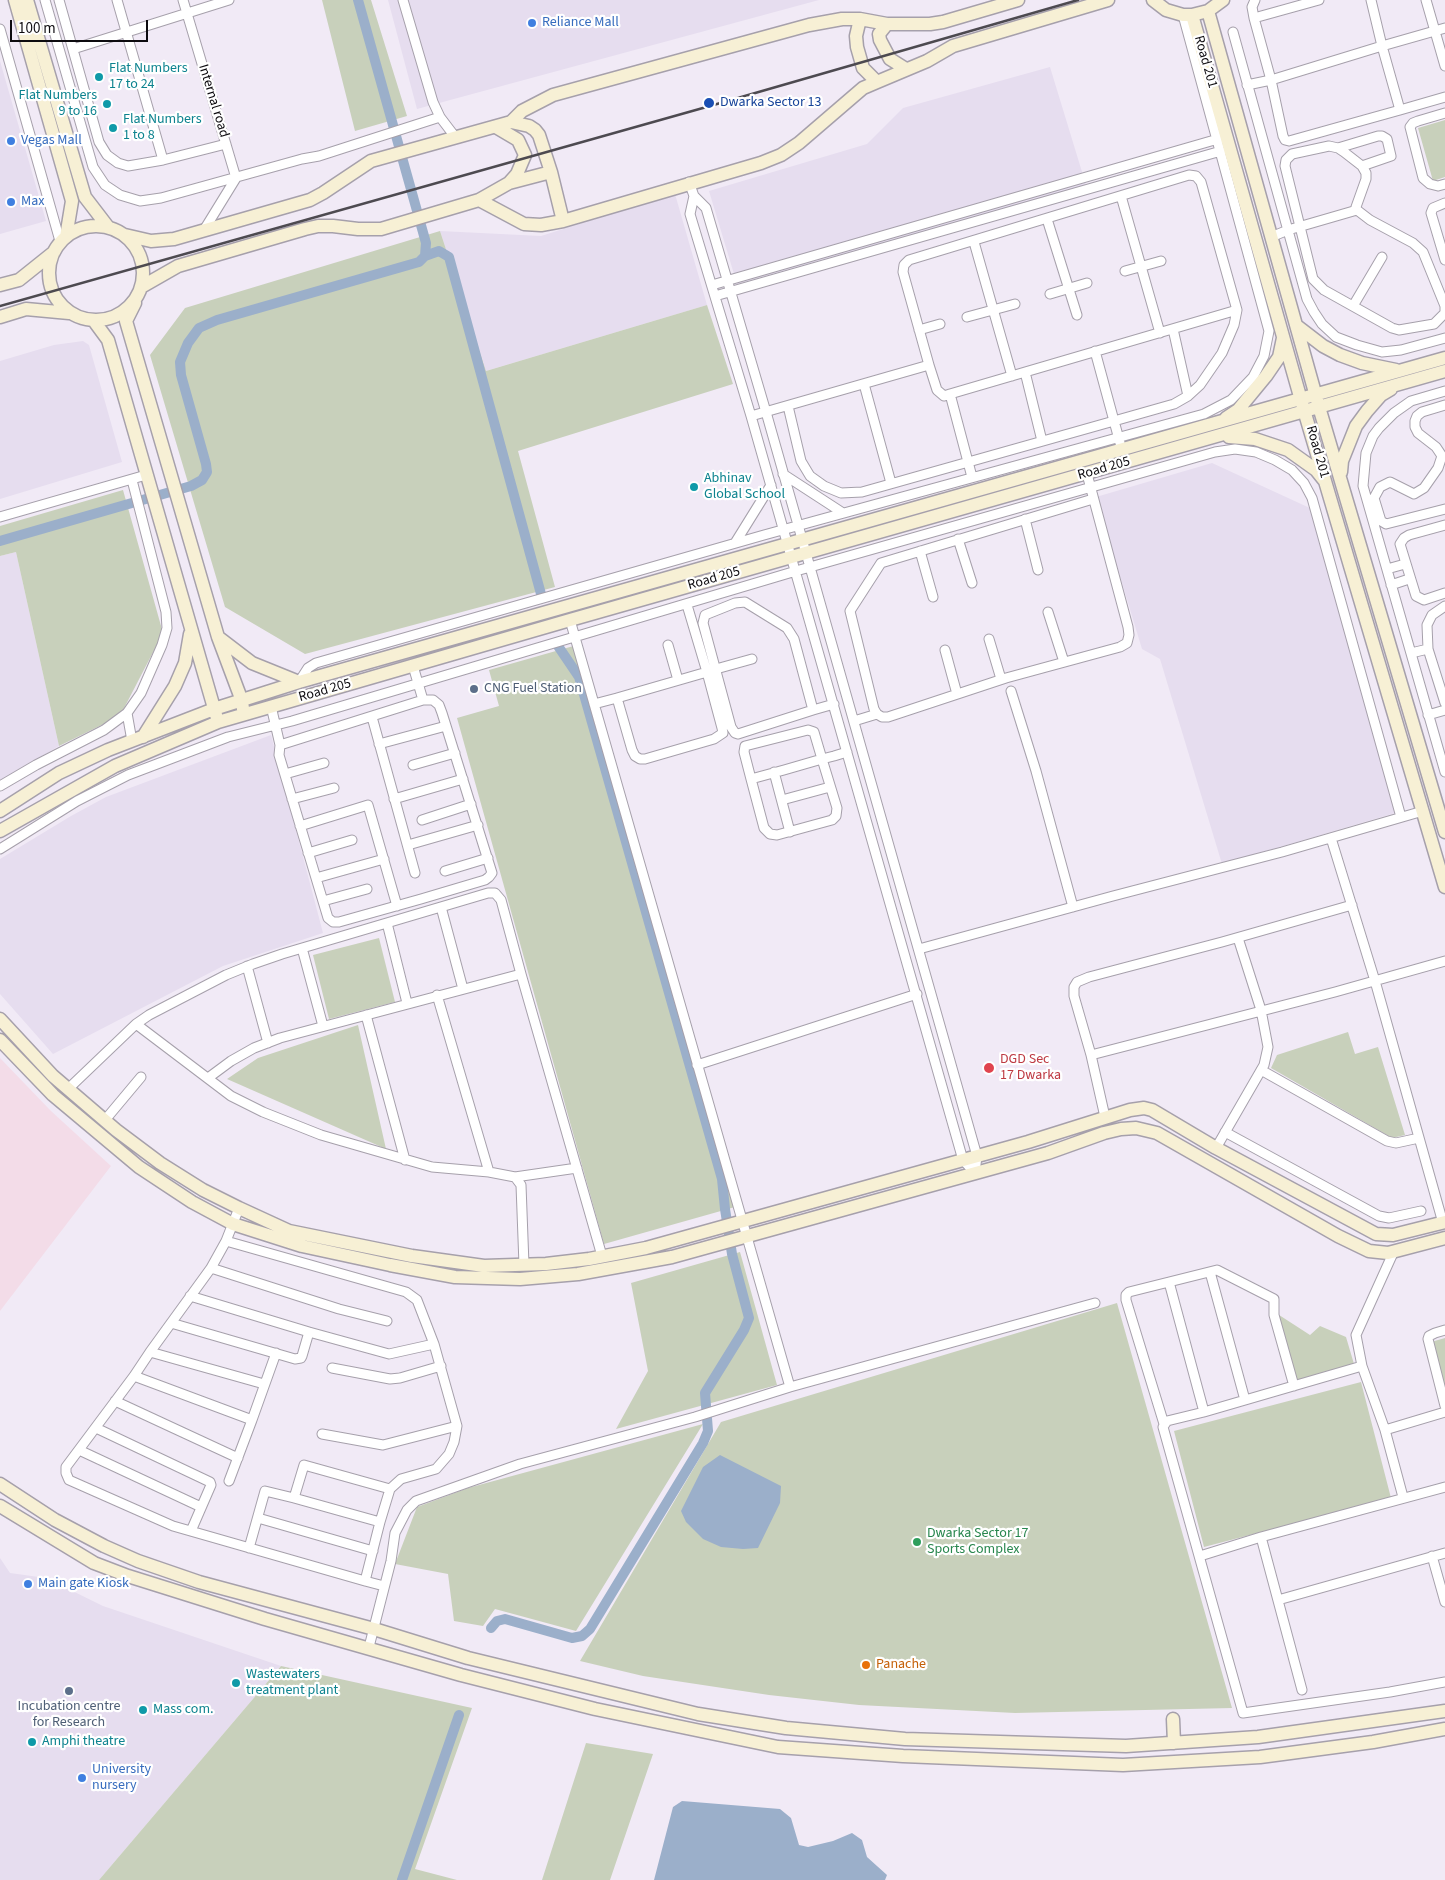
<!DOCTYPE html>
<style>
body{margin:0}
#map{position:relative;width:1445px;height:1880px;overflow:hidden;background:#f1eaf6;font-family:"Source Sans 3",sans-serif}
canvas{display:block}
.scale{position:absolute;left:10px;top:20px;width:138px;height:22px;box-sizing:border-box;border:2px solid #0d0b0f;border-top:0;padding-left:6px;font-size:15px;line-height:18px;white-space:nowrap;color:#0d0b0f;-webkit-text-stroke:4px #fff;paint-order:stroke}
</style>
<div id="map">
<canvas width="1445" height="1880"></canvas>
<div class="scale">100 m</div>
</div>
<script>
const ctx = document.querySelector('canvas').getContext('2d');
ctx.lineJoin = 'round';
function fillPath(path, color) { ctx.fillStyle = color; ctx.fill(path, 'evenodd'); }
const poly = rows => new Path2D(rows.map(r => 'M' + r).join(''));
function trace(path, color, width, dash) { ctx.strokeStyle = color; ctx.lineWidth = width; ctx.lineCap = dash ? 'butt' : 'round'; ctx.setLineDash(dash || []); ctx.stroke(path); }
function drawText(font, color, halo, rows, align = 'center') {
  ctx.font = font + ' "Source Sans 3",sans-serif'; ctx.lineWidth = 4.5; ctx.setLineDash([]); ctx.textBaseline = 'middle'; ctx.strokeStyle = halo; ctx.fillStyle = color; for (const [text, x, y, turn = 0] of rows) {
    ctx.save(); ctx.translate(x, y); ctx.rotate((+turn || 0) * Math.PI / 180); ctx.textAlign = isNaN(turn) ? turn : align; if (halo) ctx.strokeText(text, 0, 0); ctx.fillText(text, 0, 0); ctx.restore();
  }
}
fillPath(poly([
 [388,0,819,0,417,109],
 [0,61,46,221,0,234],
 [1050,67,1086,185,737,284,709,191,867,144,903,108],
 [675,194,707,305,486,371,440,231,541,236],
 [83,341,89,345,122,462,0,499,0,361,54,345],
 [1212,463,1312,509,1395,813,1222,864,1160,659,1142,649,1096,497],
 [16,552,59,746,0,781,0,556],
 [271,735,323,933,223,966,53,1054,0,994,0,859,71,816,106,797],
 [0,1558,10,1573,46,1578,103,1606,281,1666,99,1880,0,1880]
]), '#e6ddef');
fillPath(poly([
 [0,1058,51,1111,111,1166,0,1311]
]), '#f3dce8');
fillPath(poly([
 [322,0,371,0,407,116,355,131],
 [1445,120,1445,177,1433,181,1418,128],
 [440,231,486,371,707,305,733,384,518,451,555,587,305,654,225,607,150,355,185,308],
 [123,490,163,633,120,716,59,746,16,552,0,556,0,526],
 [577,645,735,1207,604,1244,457,718,499,706,489,670],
 [379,938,395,1002,329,1019,313,955],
 [358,1025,386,1149,227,1079,258,1058],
 [1348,1032,1355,1054,1378,1047,1405,1135,1392,1138,1271,1068,1277,1055],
 [740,1252,777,1385,616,1429,648,1371,631,1283],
 [1117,1303,1232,1708,1015,1713,859,1705,769,1695,643,1676,580,1661,721,1422],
 [1276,1313,1310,1335,1320,1326,1346,1337,1354,1364,1295,1382],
 [1445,1338,1445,1393,1431,1342],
 [1361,1382,1391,1498,1204,1547,1174,1431],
 [703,1424,576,1631,495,1609,483,1626,454,1621,448,1574,395,1564,417,1507,468,1488],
 [281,1666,472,1708,415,1869,457,1880,99,1880],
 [586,1743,653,1754,610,1880,542,1880]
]), '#c8d0bb');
fillPath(poly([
 [720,1455,781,1486,780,1503,758,1548,743,1549,721,1547,703,1539,686,1522,681,1511,703,1467],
 [682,1801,780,1809,791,1818,799,1845,808,1847,833,1841,852,1833,862,1840,867,1857,887,1875,885,1880,654,1880,673,1807]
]), '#9bafca');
trace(poly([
 [425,256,439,251,449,257,541,594],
 [0,541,191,486,202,480,207,472,206,464,181,375,180,362,188,343,199,328,217,320,419,262,425,256,426,243,358,0],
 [491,1628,497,1621,505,1619,572,1638,582,1636,590,1629,703,1443,708,1431,705,1393,744,1330,749,1318,732,1254,725,1209,722,1179,579,677,558,646],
 [402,1880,459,1715]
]), '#9bafca', 10);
const street = poly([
 [45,0,93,167,105,185,120,195,140,201,161,198,302,159,319,156,440,117],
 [59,0,99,142,107,155,118,163,128,166,163,160,226,144],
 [117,0,163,160],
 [183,0,236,178,204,230],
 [403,0,433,102,440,117,456,138],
 [1371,0,1382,46,1445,28],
 [1426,0,1445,66],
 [1254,18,1252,7,1255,0],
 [0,29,60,241],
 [1233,32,1307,299,1314,312,1322,324,1336,337,1357,345,1382,352,1401,350,1445,338],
 [73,49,229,0],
 [1247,85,1271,80,1382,46,1400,110,1289,141,1285,140,1283,136,1271,80,1254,18,1319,0],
 [1400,110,1445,97],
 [1445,113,1418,121,1413,123,1410,127,1423,178,1430,184,1438,186,1445,184],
 [1329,146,1338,148,1344,152,1362,166,1366,173,1366,179,1356,207,1357,210,1370,220,1413,243,1423,252,1445,306,1445,313,1434,324,1399,330,1392,328,1324,290,1313,279,1285,166,1286,160,1292,154,1329,146],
 [1338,148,1378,136,1382,136,1387,139,1391,156,1362,166],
 [689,182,694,196,706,208,766,412,977,1156,975,1173],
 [694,196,690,214,751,416,963,1160,975,1173],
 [1121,196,1160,333],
 [1445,203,1433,208,1431,213,1445,260],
 [1047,219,1077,315],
 [1271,237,1288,230,1357,210],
 [974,242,1012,376],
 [1125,271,1161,261],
 [712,285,1218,139],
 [1050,294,1087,283],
 [715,296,1221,151],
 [1353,306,1382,257],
 [967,317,1015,304],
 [1173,329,1188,396],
 [919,330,940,324],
 [1095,351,1120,443],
 [929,365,937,390,944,396,950,394,972,477],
 [1025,372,1042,441],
 [864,384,891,483],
 [1445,391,1411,401,1394,413,1379,428,1373,436,1366,453,1363,486,1445,772],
 [950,394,1237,310],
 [1445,405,1422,412,1417,416,1415,421,1415,427,1418,433,1436,447,1442,456,1438,468,1424,488,1414,494,1390,482,1380,487,1374,498,1381,521,1386,524,1445,509],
 [751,416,929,365,903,272,904,265,909,260,1189,175,1196,176,1201,182,1237,310,1234,325,1222,353,1200,385,1188,396,1174,404,1114,421,862,492,841,493,824,486,810,476,801,461,788,406],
 [783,474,843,513],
 [1087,474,1128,627,1129,635,1127,643,1120,647,1006,678,888,717,882,717,877,714,874,709,850,611,881,563,1093,499],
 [0,517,146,475],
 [1025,519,1038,570],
 [1445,525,1409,535,1404,538,1400,544,1416,596,1424,600,1445,593],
 [958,539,972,583],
 [735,543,771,485],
 [920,551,933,597],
 [1387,569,1405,564],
 [1391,585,1409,579],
 [687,605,707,672,722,728,723,733,714,739,645,759,640,759,635,756,632,750,617,698,707,672],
 [1048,612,1064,662],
 [570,620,790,1387],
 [989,639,1001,679],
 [668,645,678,680],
 [1428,649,1445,703],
 [945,650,957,694],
 [1411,653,1428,649,1427,625,1432,615,1445,606],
 [716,669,752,659],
 [299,682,308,668,316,663,764,535,1204,414,1231,400,1253,377,1264,356,1269,331,1183,15],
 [1011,691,1036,771,1073,907],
 [594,704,617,698],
 [271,706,280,745,279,755,328,918,333,922,339,922,421,899,485,880,489,877,492,873,442,713,439,705,433,700,423,700,413,666],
 [813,710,794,639,787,628,745,602,735,603,705,615,703,623,731,727,735,733,738,734,813,710,834,704],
 [127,713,132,741],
 [1428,715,1445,710],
 [372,717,415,873],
 [854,721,877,714],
 [379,744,446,726],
 [280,745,423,700],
 [413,765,455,753],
 [774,772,790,832],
 [285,774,324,763],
 [751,779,744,752,745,746,808,730,814,732,822,759,837,808,836,816,832,820,777,835,770,834,764,828,751,779,784,770,822,759,834,756,847,752],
 [0,786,36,765,104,730,127,713,141,693,162,645,167,628,166,612,132,480],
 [292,799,334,788],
 [394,799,463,779],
 [782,800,830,787],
 [422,820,471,804],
 [300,826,368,805,397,906],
 [1331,838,1375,981,1443,1223],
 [408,845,478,825],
 [0,849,77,801,128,775,228,737,292,721,796,571,1215,452,1235,449,1256,452,1275,460,1292,470,1304,483,1312,498,1401,817],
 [308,853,352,840],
 [445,871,488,858],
 [316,878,384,859],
 [323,901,367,889],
 [441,907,463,989],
 [387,923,407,1003],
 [302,948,323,1026],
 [919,949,1113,896,1282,852,1423,811],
 [247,966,268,1043],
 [437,995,489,1172],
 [366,1015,405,1160],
 [136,1024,149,1015,226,975,253,964,282,954,488,893,495,893,501,900,521,974],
 [1091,1055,1335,992,1445,961],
 [697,1065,917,994],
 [1261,1070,1387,1141,1396,1143,1419,1138],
 [208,1078,231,1061,254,1048,280,1038,521,974,602,1256],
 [68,1089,136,1024,231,1096,263,1112,321,1135,432,1167,489,1172,515,1177,521,1185,524,1265],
 [1105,1117,1091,1055,1074,996,1074,987,1077,982,1089,977,1222,942,1352,905],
 [105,1120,141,1077],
 [1225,1132,1379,1216,1389,1218,1421,1211],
 [1216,1148,1264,1065,1268,1047,1261,1010,1238,938],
 [515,1177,577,1168],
 [239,1208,226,1241,211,1268,150,1352,134,1376,66,1467,66,1473,69,1480,173,1526,365,1581],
 [226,1241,406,1292,417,1300,434,1344,457,1426,454,1442,449,1454,436,1469,401,1479,390,1489],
 [211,1268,339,1309,387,1321],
 [1210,1272,1245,1400],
 [1169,1282,1204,1412],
 [171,1323,295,1359,301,1358,302,1356,309,1332,190,1296],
 [1445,1330,1435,1333,1429,1336,1428,1339,1445,1406],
 [309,1332,389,1354,434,1344],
 [150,1352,264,1384],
 [1362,1366,1204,1412,1167,1421,1163,1427,1243,1713,1390,1692,1445,1682],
 [332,1368,390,1379,400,1378,441,1366],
 [134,1376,252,1420,276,1353],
 [115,1401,238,1458],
 [1164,1424,1126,1300,1126,1295,1129,1292,1217,1270,1274,1299,1274,1315,1294,1386],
 [96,1428,210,1482,211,1485,191,1531],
 [1385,1430,1362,1366,1356,1335,1394,1251],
 [322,1434,383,1445,457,1426],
 [79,1450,201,1507],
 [229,1481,252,1420],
 [1403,1497,1385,1430,1445,1412],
 [294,1498,380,1522,365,1581,384,1586],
 [258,1518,373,1551],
 [1261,1537,1302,1690],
 [249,1548,265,1491,294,1498,304,1465,390,1489,380,1522],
 [1200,1556,1261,1537,1445,1487],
 [1432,1556,1445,1602],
 [1278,1600,1445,1553],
 [369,1647,391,1561,395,1533,407,1510,416,1501,520,1464,695,1417,790,1387,1095,1303]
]);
const secondary = poly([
 [15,0,72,201,66,237],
 [27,0,85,197,108,227],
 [1153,0,1166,10,1183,15,1192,15,1208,11,1223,0],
 [1208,11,1319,407,1445,832],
 [1192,15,1301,400,1445,887],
 [860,19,856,36,857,47,863,68,877,82],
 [887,24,879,34,880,40,890,59,906,69],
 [511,122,529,126,535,130,539,135,551,172,563,221],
 [509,183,551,172],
 [479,200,524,224,541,225,563,221,761,163,781,155,799,143,863,88,877,82,927,61,953,46,1108,0],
 '49 273a47 47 0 1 1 94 0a47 47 0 1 1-94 0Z',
 [125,235,151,241,174,239,310,200,323,193,371,161,511,122,522,111,553,95,809,25,842,19,860,19,887,24,930,24,943,22,1018,0],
 [0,285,19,280,54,252],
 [143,286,178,266,305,229,318,226,333,226,358,229,381,229,479,200,509,183,517,174,525,155,518,140,496,127],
 [135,303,126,321,218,637,242,701,243,709],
 [0,317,26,309,69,313],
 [94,321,108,340,216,715],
 [1297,326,1323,346,1340,355,1362,363,1396,370],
 [1226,418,1238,410,1266,376,1279,357,1283,338],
 [1229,437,1255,439,1288,450,1316,470,1324,480],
 [1341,472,1342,461,1356,426,1367,411,1381,395,1391,389],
 [218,637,252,663,299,682],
 [143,737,175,686,185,663,190,634],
 [0,811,59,773,108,750,214,709,299,682,1445,358],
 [0,831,115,766,218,722,570,620,1445,371],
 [0,1019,53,1076,116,1130,160,1163,203,1190,239,1208,289,1231,412,1256,484,1266,546,1264,589,1259,646,1248,1028,1142,1130,1110,1144,1108,1152,1110,1216,1148,1376,1234,1393,1235,1445,1222],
 [0,1040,53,1095,139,1167,192,1202,233,1224,302,1246,390,1265,455,1277,520,1279,578,1274,672,1257,1048,1153,1104,1133,1121,1129,1136,1128,1157,1133,1338,1236,1369,1251,1388,1253,1445,1238],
 [0,1484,55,1520,104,1546,138,1561,199,1582,374,1629,468,1658,698,1714,786,1728,905,1739,1126,1746,1258,1737,1445,1711],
 [0,1506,94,1563,128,1576,265,1619,461,1675,595,1709,778,1747,903,1756,1123,1765,1260,1757,1373,1742,1445,1729],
 [1173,1719,1174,1743]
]);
trace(street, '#a6a0ab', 11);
trace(secondary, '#a6a0ab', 15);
trace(street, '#fff', 9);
trace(secondary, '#f7f0d5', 12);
trace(poly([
 [0,306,710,106,1078,0]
]), '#4d4a50', 2.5);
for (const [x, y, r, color] of [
 [532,23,5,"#3f7fe0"],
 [99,77,5,"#0f9aa8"],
 [709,103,6,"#1a4fb4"],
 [107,104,5,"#0f9aa8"],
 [113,128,5,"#0f9aa8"],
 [11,141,5,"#3f7fe0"],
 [11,202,5,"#3f7fe0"],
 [694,487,5,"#0f9aa8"],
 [474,689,5,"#5c6f8a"],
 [989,1068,6,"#e0444e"],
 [917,1542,5,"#2e9e5b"],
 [28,1584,5,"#3f7fe0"],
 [866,1665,5,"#e8710a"],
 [236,1683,5,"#0f9aa8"],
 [69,1691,5,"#5c6f8a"],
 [143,1710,5,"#0f9aa8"],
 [32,1742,5,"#0f9aa8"],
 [82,1778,5,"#3f7fe0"]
]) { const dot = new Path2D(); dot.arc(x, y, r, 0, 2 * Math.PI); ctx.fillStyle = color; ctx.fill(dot); trace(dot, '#fff', 2); }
drawText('14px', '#366cbe', '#fff', [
 ["Reliance Mall",542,23],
 ["Vegas Mall",21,141],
 ["Max",21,202],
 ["Main gate Kiosk",38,1584],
 ["University",92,1770],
 ["nursery",92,1786]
], 'left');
drawText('14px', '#0d0b0f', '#fff', [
 ["Road 201",1205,62,74],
 ["Internal road",213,101,73],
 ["Road 201",1317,452,74],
 ["Road 205",1104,469,-16],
 ["Road 205",714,579,-16],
 ["Road 205",325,691,-16]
]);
drawText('14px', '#0d838f', '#fff', [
 ["Flat Numbers",109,69],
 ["17 to 24",109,85],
 ["Flat Numbers",97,96,"right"],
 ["9 to 16",97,112,"right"],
 ["Flat Numbers",123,120],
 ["1 to 8",123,136],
 ["Abhinav",704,479],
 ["Global School",704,495],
 ["Wastewaters",246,1675],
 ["treatment plant",246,1691],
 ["Mass com.",153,1710],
 ["Amphi theatre",42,1742]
], 'left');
drawText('14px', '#164399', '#fff', [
 ["Dwarka Sector 13",720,103]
], 'left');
drawText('14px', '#4e5e75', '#fff', [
 ["CNG Fuel Station",484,689],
 ["Incubation centre",69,1707,"center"],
 ["for Research",69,1723,"center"]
], 'left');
drawText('14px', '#be3a42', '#fff', [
 ["DGD Sec",1000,1060],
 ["17 Dwarka",1000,1076]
], 'left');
drawText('14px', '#27864d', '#fff', [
 ["Dwarka Sector 17",927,1534],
 ["Sports Complex",927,1550]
], 'left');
drawText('14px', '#c56008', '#fff', [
 ["Panache",876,1665]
], 'left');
</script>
